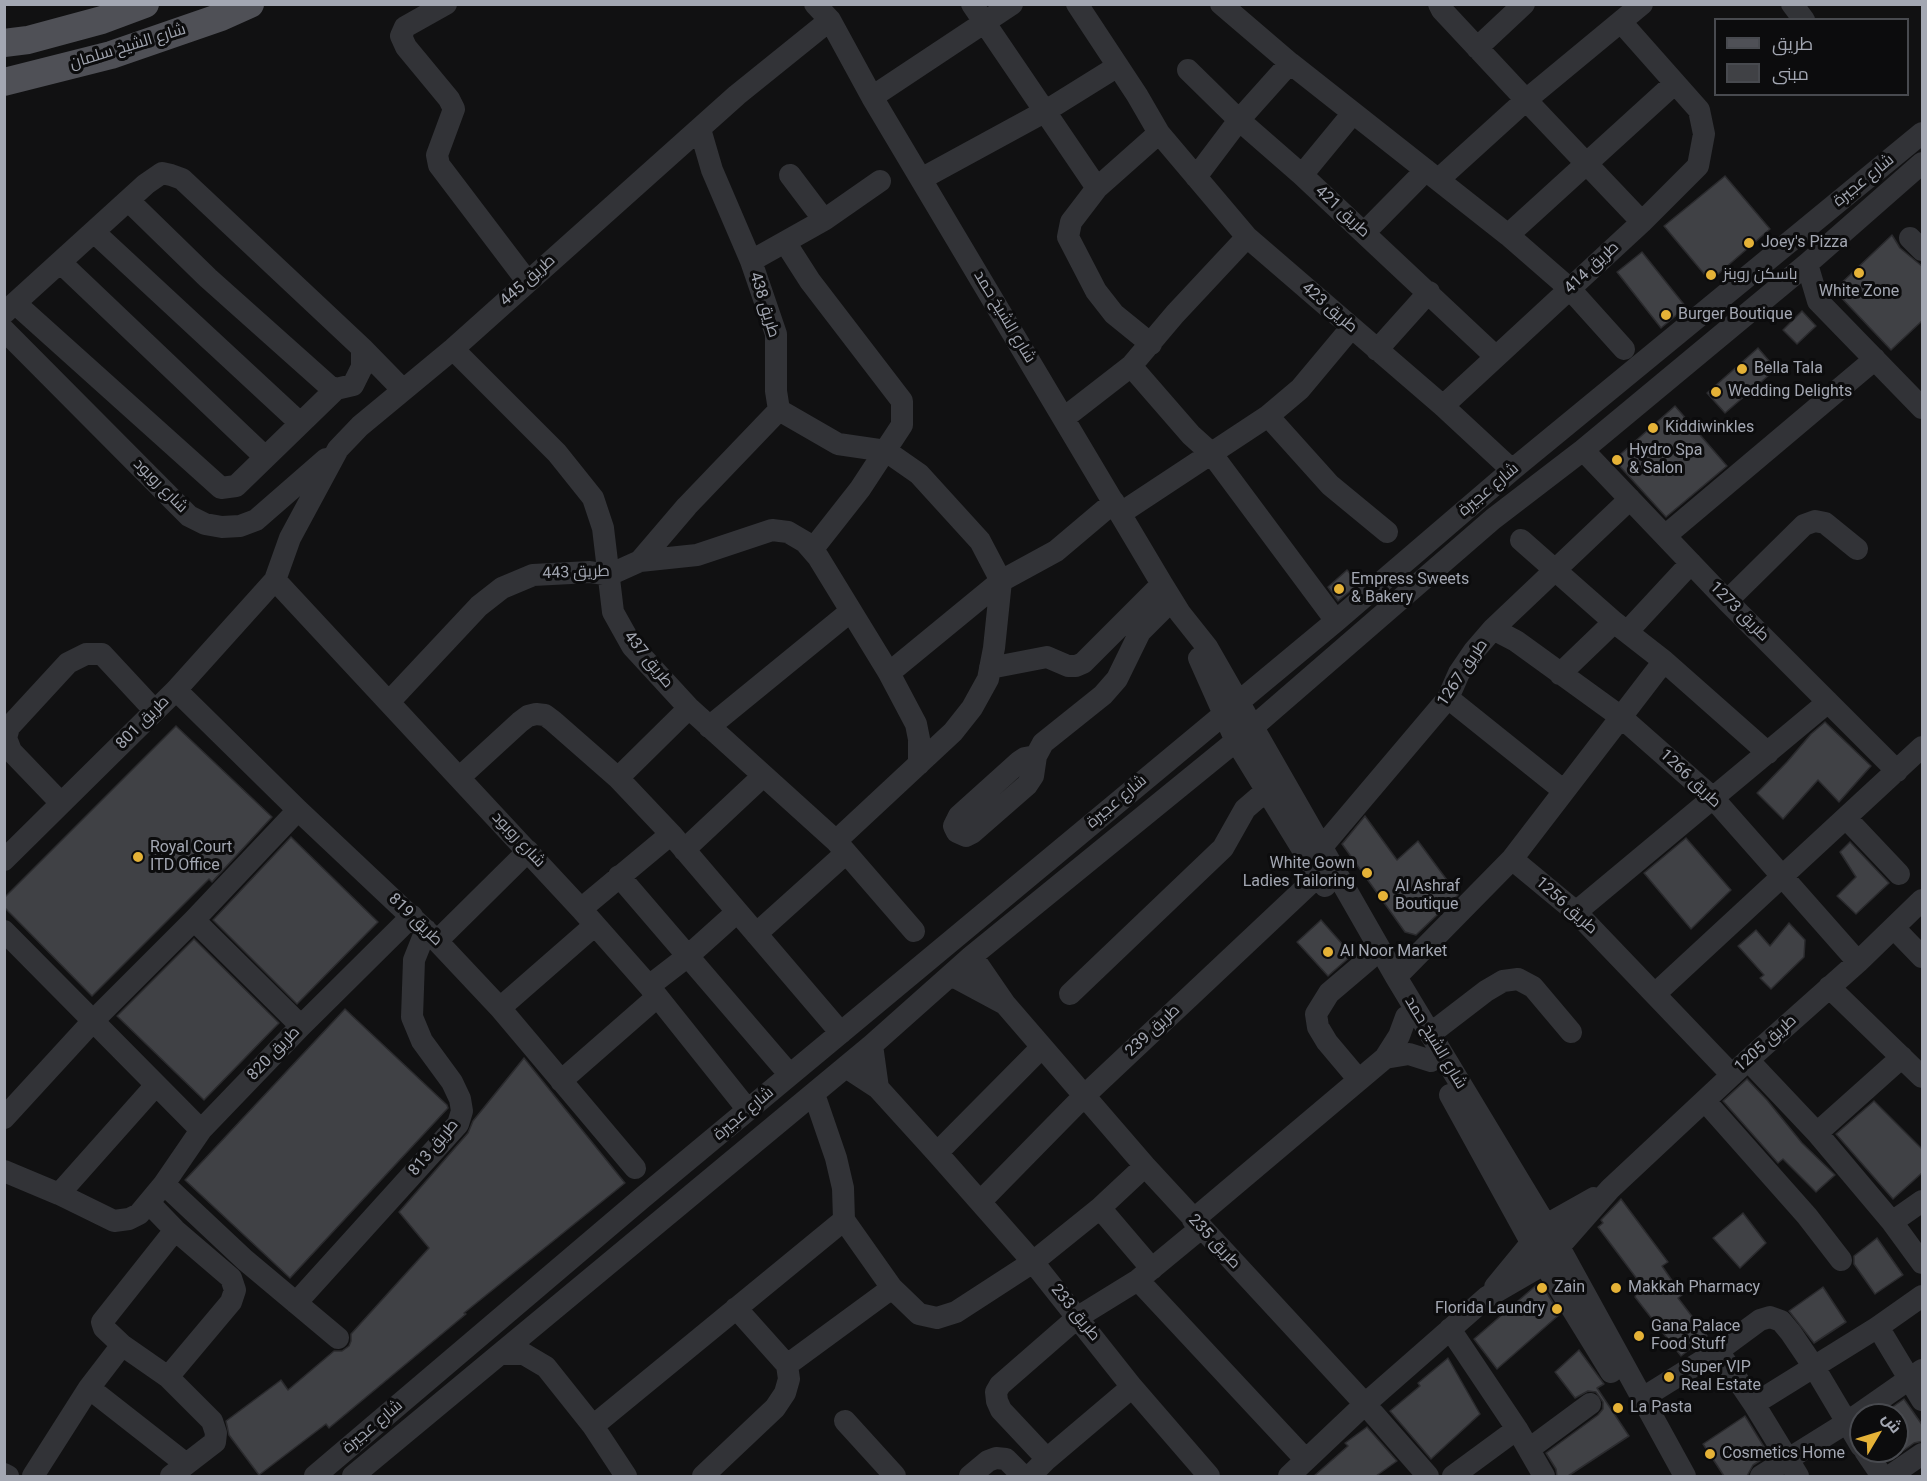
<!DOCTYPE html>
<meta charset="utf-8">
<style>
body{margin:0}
#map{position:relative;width:1927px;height:1481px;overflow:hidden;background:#111112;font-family:Roboto,Cairo,sans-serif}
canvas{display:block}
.frame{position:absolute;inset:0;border:6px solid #a3a7b2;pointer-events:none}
.legend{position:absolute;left:1714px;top:18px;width:195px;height:78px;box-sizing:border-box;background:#0c0c0d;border:2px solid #484a4f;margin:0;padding:8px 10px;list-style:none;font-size:18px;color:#a3a7b2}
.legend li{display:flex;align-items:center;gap:12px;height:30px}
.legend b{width:30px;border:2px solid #484a4f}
.north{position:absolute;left:1849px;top:1403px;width:60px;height:60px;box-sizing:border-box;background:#0c0c0d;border:2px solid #484a4f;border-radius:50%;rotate:52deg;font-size:16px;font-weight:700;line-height:24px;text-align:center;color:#a3a7b2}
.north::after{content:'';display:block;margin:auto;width:21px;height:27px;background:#e5b237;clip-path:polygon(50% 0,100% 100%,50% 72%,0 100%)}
</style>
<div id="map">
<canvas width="1927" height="1481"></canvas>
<div class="frame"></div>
<ul class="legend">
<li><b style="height:8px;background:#4f5056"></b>طريق</li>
<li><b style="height:16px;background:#404145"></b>مبنى</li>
</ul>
<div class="north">ش</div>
</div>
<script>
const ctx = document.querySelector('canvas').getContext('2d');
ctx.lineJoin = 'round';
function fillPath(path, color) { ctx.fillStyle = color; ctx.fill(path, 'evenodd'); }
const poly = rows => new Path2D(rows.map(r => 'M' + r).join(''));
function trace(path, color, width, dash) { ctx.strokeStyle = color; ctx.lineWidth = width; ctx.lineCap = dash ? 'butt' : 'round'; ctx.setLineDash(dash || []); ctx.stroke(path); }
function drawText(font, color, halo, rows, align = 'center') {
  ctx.font = font + ' Roboto,Cairo,sans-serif'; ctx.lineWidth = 6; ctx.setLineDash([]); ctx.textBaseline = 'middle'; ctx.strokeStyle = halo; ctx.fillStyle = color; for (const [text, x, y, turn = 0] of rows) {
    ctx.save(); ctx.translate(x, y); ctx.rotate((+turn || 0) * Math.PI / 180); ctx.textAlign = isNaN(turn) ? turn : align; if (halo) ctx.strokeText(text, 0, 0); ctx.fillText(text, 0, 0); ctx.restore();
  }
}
const building = poly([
 [1725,176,1770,229,1710,281,1664,226,1725,176],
 [1892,235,1900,248,1923,267,1923,320,1891,350,1834,290,1892,235],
 [1642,252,1686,307,1661,328,1617,272,1642,252],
 [1802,311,1816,326,1797,344,1783,330,1802,311],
 [1758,348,1776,369,1725,413,1707,393,1758,348],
 [1675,406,1727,466,1666,517,1614,460,1675,406],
 [1347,570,1359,584,1338,601,1328,587,1347,570],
 [1825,722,1871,766,1839,802,1818,780,1783,819,1757,793,1787,762,1811,734,1825,722],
 [176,726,272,817,212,882,209,879,92,996,4,907,4,898,176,726],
 [1365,816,1397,860,1418,841,1458,895,1416,935,1405,932,1342,844,1365,816],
 [291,837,378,922,297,1004,213,920,291,837],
 [1686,838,1731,890,1691,929,1644,873,1686,838],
 [1850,842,1889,883,1856,914,1837,896,1856,877,1840,852,1850,842],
 [1321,920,1352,955,1328,976,1297,942,1321,920],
 [1789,923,1805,940,1804,957,1771,989,1760,978,1764,975,1738,946,1756,930,1770,946,1789,923],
 [194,939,279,1023,204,1100,117,1016,194,939],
 [345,1009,447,1105,448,1108,290,1278,185,1180,345,1009],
 [524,1058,625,1183,464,1313,466,1314,329,1428,326,1424,259,1475,229,1435,226,1421,281,1380,288,1390,334,1351,342,1351,349,1346,351,1341,351,1334,429,1248,399,1212,468,1133,473,1121,524,1058],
 [1747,1079,1767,1100,1802,1143,1835,1175,1816,1192,1783,1159,1778,1163,1723,1101,1747,1079],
 [1874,1101,1923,1150,1923,1172,1893,1199,1836,1134,1874,1101],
 [1621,1199,1668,1262,1662,1266,1682,1295,1678,1298,1707,1336,1681,1356,1635,1297,1640,1283,1598,1227,1603,1223,1601,1220,1621,1199],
 [1743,1213,1766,1243,1740,1268,1713,1238,1743,1213],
 [1877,1238,1903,1275,1875,1294,1854,1264,1854,1256,1877,1238],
 [1540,1282,1560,1314,1497,1369,1474,1339,1540,1282],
 [1823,1287,1846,1322,1814,1343,1789,1311,1823,1287],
 [1579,1350,1604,1384,1597,1388,1629,1436,1568,1476,1557,1476,1556,1469,1546,1453,1598,1415,1603,1409,1603,1402,1596,1392,1588,1391,1575,1398,1555,1372,1579,1350],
 [1448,1358,1480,1414,1431,1459,1390,1411,1420,1386,1418,1383,1448,1358],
 [1904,1399,1923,1426,1923,1441,1914,1443,1897,1455,1897,1415,1881,1415,1904,1399],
 [1745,1416,1769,1455,1753,1465,1747,1476,1724,1476,1703,1444,1745,1416],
 [1367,1427,1397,1461,1376,1476,1314,1476,1348,1446,1345,1443,1367,1427]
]);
fillPath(building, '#404145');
trace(building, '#2b2b2e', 1.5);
trace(poly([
 [446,4,405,27,401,36,406,47,449,99,454,109,437,155,439,165,527,281],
 [815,4,830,20,872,97,1162,584,1180,613,1207,647,1396,977,1559,1247,1685,1476],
 [972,4,1097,188],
 [1077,4,1137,95,1159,133,1247,237,1443,406,1512,470],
 [1221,4,1290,63,1508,235,1570,289,1624,349],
 [1439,4,1442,10,1526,100,1642,222],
 [1792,4,1804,20],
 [1477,48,1524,4],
 [1188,70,1239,120,1302,175,1495,356],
 [872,97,1012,4],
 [700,129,712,170,751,261,776,334,776,391,779,410,838,444,886,451,919,474,980,541,1001,581,994,648,988,679,972,708,953,732,836,841],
 [790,175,824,220],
 [1302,175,1353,113],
 [1196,177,1239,120,1290,63],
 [921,179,1044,112,1118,66],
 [1439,179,1526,100,1642,4],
 [129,201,208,278,329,386,336,389,353,385,362,367,362,348],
 [94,232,300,423],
 [1364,233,1426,170],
 [1508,235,1675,83],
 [1910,238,1922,250],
 [785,242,810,281,902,401,902,425,860,489,812,550],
 [751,261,824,220,880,181],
 [60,262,265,457],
 [1807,264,1818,301,1922,408],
 [15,303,221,488,236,486,336,389],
 [4,313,146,184,162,173,171,175,182,179,362,348,403,390],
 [4,330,176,503,189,516,205,524,222,527,240,526,256,520,326,459],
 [1151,344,1114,314,1096,291,1068,237,1071,222,1097,188,1159,133],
 [453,349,557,453,593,498,603,528,613,612,632,646,689,708,836,841,914,931],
 [1377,350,1429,292],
 [1131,366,1191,435,1211,453,1336,621],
 [1443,406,1642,222,1698,166,1704,134,1699,110,1621,22],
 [1268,416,1330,485,1387,532],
 [1064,418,1131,366,1175,314,1247,237],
 [1583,450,1727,601,1897,771],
 [1121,513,1268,416,1300,389,1351,328],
 [1665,536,1875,359],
 [1521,540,1614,622,1664,661,1768,753],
 [640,561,697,555,772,530,788,532,805,542,818,557,889,673,916,724,919,739,919,764],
 [275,580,581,909,649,986,748,1110],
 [1727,601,1804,525,1815,521,1825,523,1857,549],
 [1493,629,1516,641,1621,717,1713,798,1858,962],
 [1627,632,1691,563],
 [1199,658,1236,741,1325,886],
 [990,668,1047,657,1068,666,1076,666,1083,663,1162,584],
 [889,673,1001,581,1056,551,1114,502],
 [1560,674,1614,622],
 [176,690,298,810,437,941,500,1008,635,1168],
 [1448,698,1564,791],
 [389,702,479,606,502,588,533,575,590,572,609,575,640,561,687,506,779,410],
 [709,727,851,611],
 [1036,756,1025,758,1019,762,959,816,954,826,957,832,966,836,972,833,1027,785,1033,776,1036,756,1043,743,1103,695,1117,679,1140,632,1172,600],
 [460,777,520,722,528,716,536,714,545,715,553,721,618,778,689,708],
 [618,778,671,834,841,1033],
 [61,803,11,751,6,738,9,727,68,663,86,654,102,654,155,711],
 [1846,818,1899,874],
 [684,850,763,776],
 [1310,857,1321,848,1448,698,1459,673,1474,651,1493,629,1630,499],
 [1512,859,1576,912,1732,1075],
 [4,860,176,690,275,580,290,538,338,449,360,426,453,349,737,95,830,20],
 [619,876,790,1075],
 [581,909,671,834],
 [1576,912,1828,702],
 [194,920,301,1026],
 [1894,928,1922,957],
 [4,931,201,1130],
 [756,934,846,853],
 [437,941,528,851],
 [951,975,1005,1004,972,956],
 [1396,977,1512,859,1664,661],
 [649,986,688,956,737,912],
 [1829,987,1922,1077],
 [1070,994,1223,848,1245,809,1267,790],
 [1655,994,1922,747],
 [1005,1004,1145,1166,1365,1404,1428,1476],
 [500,1008,595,925],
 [1406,1017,1399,1036,1385,1058,1409,1054,1431,1061],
 [1430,1034,1486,991,1503,981,1518,979,1533,987,1571,1032],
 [1748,1060,1817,1133,1892,1222,1922,1263],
 [846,1067,878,1088,872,1045],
 [1359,1080,1327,1042,1318,1027,1316,1014,1329,993,1369,959],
 [561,1081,657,997],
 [878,1088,937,1153,1033,1262,1132,1387,1209,1476],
 [814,1094,836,1158,843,1188,844,1220,892,1288,919,1314,937,1318,956,1312,1033,1262,1100,1208,1145,1166],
 [1450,1095,1531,1242,1611,1372],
 [1705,1101,1807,1216,1841,1260],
 [4,1118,93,1021,194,920,298,810],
 [1817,1133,1902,1057],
 [937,1153,1042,1047],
 [4,1171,59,1194,114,1221,129,1219,139,1214,164,1184,201,1130,301,1026,412,916],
 [164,1184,245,1260,338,1338],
 [59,1194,156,1085],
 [980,1202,1084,1096,1319,875,1330,867],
 [149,1203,175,1230,231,1278,235,1290,231,1302,168,1377],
 [1100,1208,1152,1269],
 [1193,1220,1385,1058],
 [1892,1222,1922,1201],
 [1138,1280,1306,1460],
 [1495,1287,1546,1225,1594,1198],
 [296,1303,458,1124,462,1111,460,1099,452,1082,422,1041,412,1017,414,960,426,930],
 [1878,1327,1922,1400],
 [1450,1329,1517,1429,1544,1476],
 [1718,1351,1754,1404,1798,1476],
 [501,1354,524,1354,546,1367,593,1426,626,1476],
 [787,1365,892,1288],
 [89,1388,186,1464],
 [1641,1399,1718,1351,1760,1320,1770,1317,1781,1321,1791,1333,1814,1367,1861,1446],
 [1754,1404,1878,1327,1922,1296],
 [845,1421,895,1476],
 [593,1426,844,1220],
 [1529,1449,1590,1404],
 [1865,1451,1882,1476],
 [1047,1459,1001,1410,997,1401,996,1392,1000,1385,1078,1317,1138,1280,1201,1228],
 [4,1474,8,1476],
 [33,1476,89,1388,122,1345],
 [171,1476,215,1442,216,1433,212,1421,168,1377,122,1345,104,1328,102,1322,175,1230],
 [315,1476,642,1198,1336,621,1512,470,1922,133],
 [353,1476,872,1045,972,956,1253,727,1493,519,1583,450,1807,264,1922,163],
 [703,1476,775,1408,785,1393,789,1379,787,1365,736,1308],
 [970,1476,988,1461,996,1458,1006,1459,1023,1476],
 [1030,1476,1047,1459,1132,1387],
 [1289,1476,1365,1404,1487,1297,1544,1264,1610,1189,1748,1060,1858,962,1922,900],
 [1453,1476,1517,1429],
 [1761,1476,1846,1423,1922,1370],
 [1890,1476,1922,1454]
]), '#323337', 22);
trace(poly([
 [4,43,28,40,102,20,145,4],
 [4,82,111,55,221,17,250,4]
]), '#4f5056', 28);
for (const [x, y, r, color] of [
 [1749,243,6,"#e5b237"],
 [1859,273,6,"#e5b237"],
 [1711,275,6,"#e5b237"],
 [1666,315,6,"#e5b237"],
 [1742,369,6,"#e5b237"],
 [1716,392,6,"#e5b237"],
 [1653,428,6,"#e5b237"],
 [1617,460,6,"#e5b237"],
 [1339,589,6,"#e5b237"],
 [138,857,6,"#e5b237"],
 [1367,873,6,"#e5b237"],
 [1383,896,6,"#e5b237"],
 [1328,952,6,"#e5b237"],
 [1542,1288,6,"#e5b237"],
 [1616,1288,6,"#e5b237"],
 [1557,1309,6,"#e5b237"],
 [1639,1336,6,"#e5b237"],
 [1669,1377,6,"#e5b237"],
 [1618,1408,6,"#e5b237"],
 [1710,1454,6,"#e5b237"]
]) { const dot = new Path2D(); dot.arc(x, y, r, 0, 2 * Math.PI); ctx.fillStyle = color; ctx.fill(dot); trace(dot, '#0c0c0d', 2); }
drawText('16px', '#a3a7b2', '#0c0c0d', [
 ["شارع الشيخ سلمان",128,47,-17],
 ["شارع عجيرة",1864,181,-39],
 ["طريق 421",1342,212,43],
 ["طريق 414",1592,268,-43],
 ["طريق 445",528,281,-42],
 ["طريق 438",764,305,73],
 ["طريق 423",1329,308,41],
 ["شارع الشيخ حمد",1004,317,59],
 ["شارع روبود",160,486,45],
 ["شارع عجيرة",1489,490,-40],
 ["طريق 443",576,573,-2],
 ["طريق 1273",1739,612,45],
 ["طريق 437",648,660,51],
 ["طريق 1267",1463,673,-56],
 ["طريق 801",143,723,-45],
 ["طريق 1266",1690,779,43],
 ["شارع عجيرة",1117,802,-40],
 ["شارع روبود",518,840,47],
 ["طريق 1256",1566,906,42],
 ["طريق 819",415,920,44],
 ["طريق 239",1153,1031,-43],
 ["شارع الشيخ حمد",1435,1043,59],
 ["طريق 1205",1766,1044,-42],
 ["طريق 820",274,1054,-46],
 ["شارع عجيرة",744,1114,-40],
 ["طريق 813",434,1148,-50],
 ["طريق 235",1214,1242,47],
 ["طريق 233",1075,1313,51],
 ["شارع عجيرة",373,1427,-40]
]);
drawText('16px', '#a3a7b2', '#0c0c0d', [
 ["Joey's Pizza",1761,243],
 ["باسكن روبنز",1723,275],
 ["White Zone",1859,292,"center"],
 ["Burger Boutique",1678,315],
 ["Bella Tala",1754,369],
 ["Wedding Delights",1728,392],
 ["Kiddiwinkles",1665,428],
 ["Hydro Spa",1629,451],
 ["& Salon",1629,469],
 ["Empress Sweets",1351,580],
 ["& Bakery",1351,598],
 ["Royal Court",150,848],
 ["ITD Office",150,866],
 ["White Gown",1355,864,"right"],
 ["Ladies Tailoring",1355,882,"right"],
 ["Al Ashraf",1395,887],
 ["Boutique",1395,905],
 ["Al Noor Market",1340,952],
 ["Zain",1554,1288],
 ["Makkah Pharmacy",1628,1288],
 ["Florida Laundry",1545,1309,"right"],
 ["Gana Palace",1651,1327],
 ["Food Stuff",1651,1345],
 ["Super VIP",1681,1368],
 ["Real Estate",1681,1386],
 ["La Pasta",1630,1408],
 ["Cosmetics Home",1722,1454]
], 'left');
</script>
